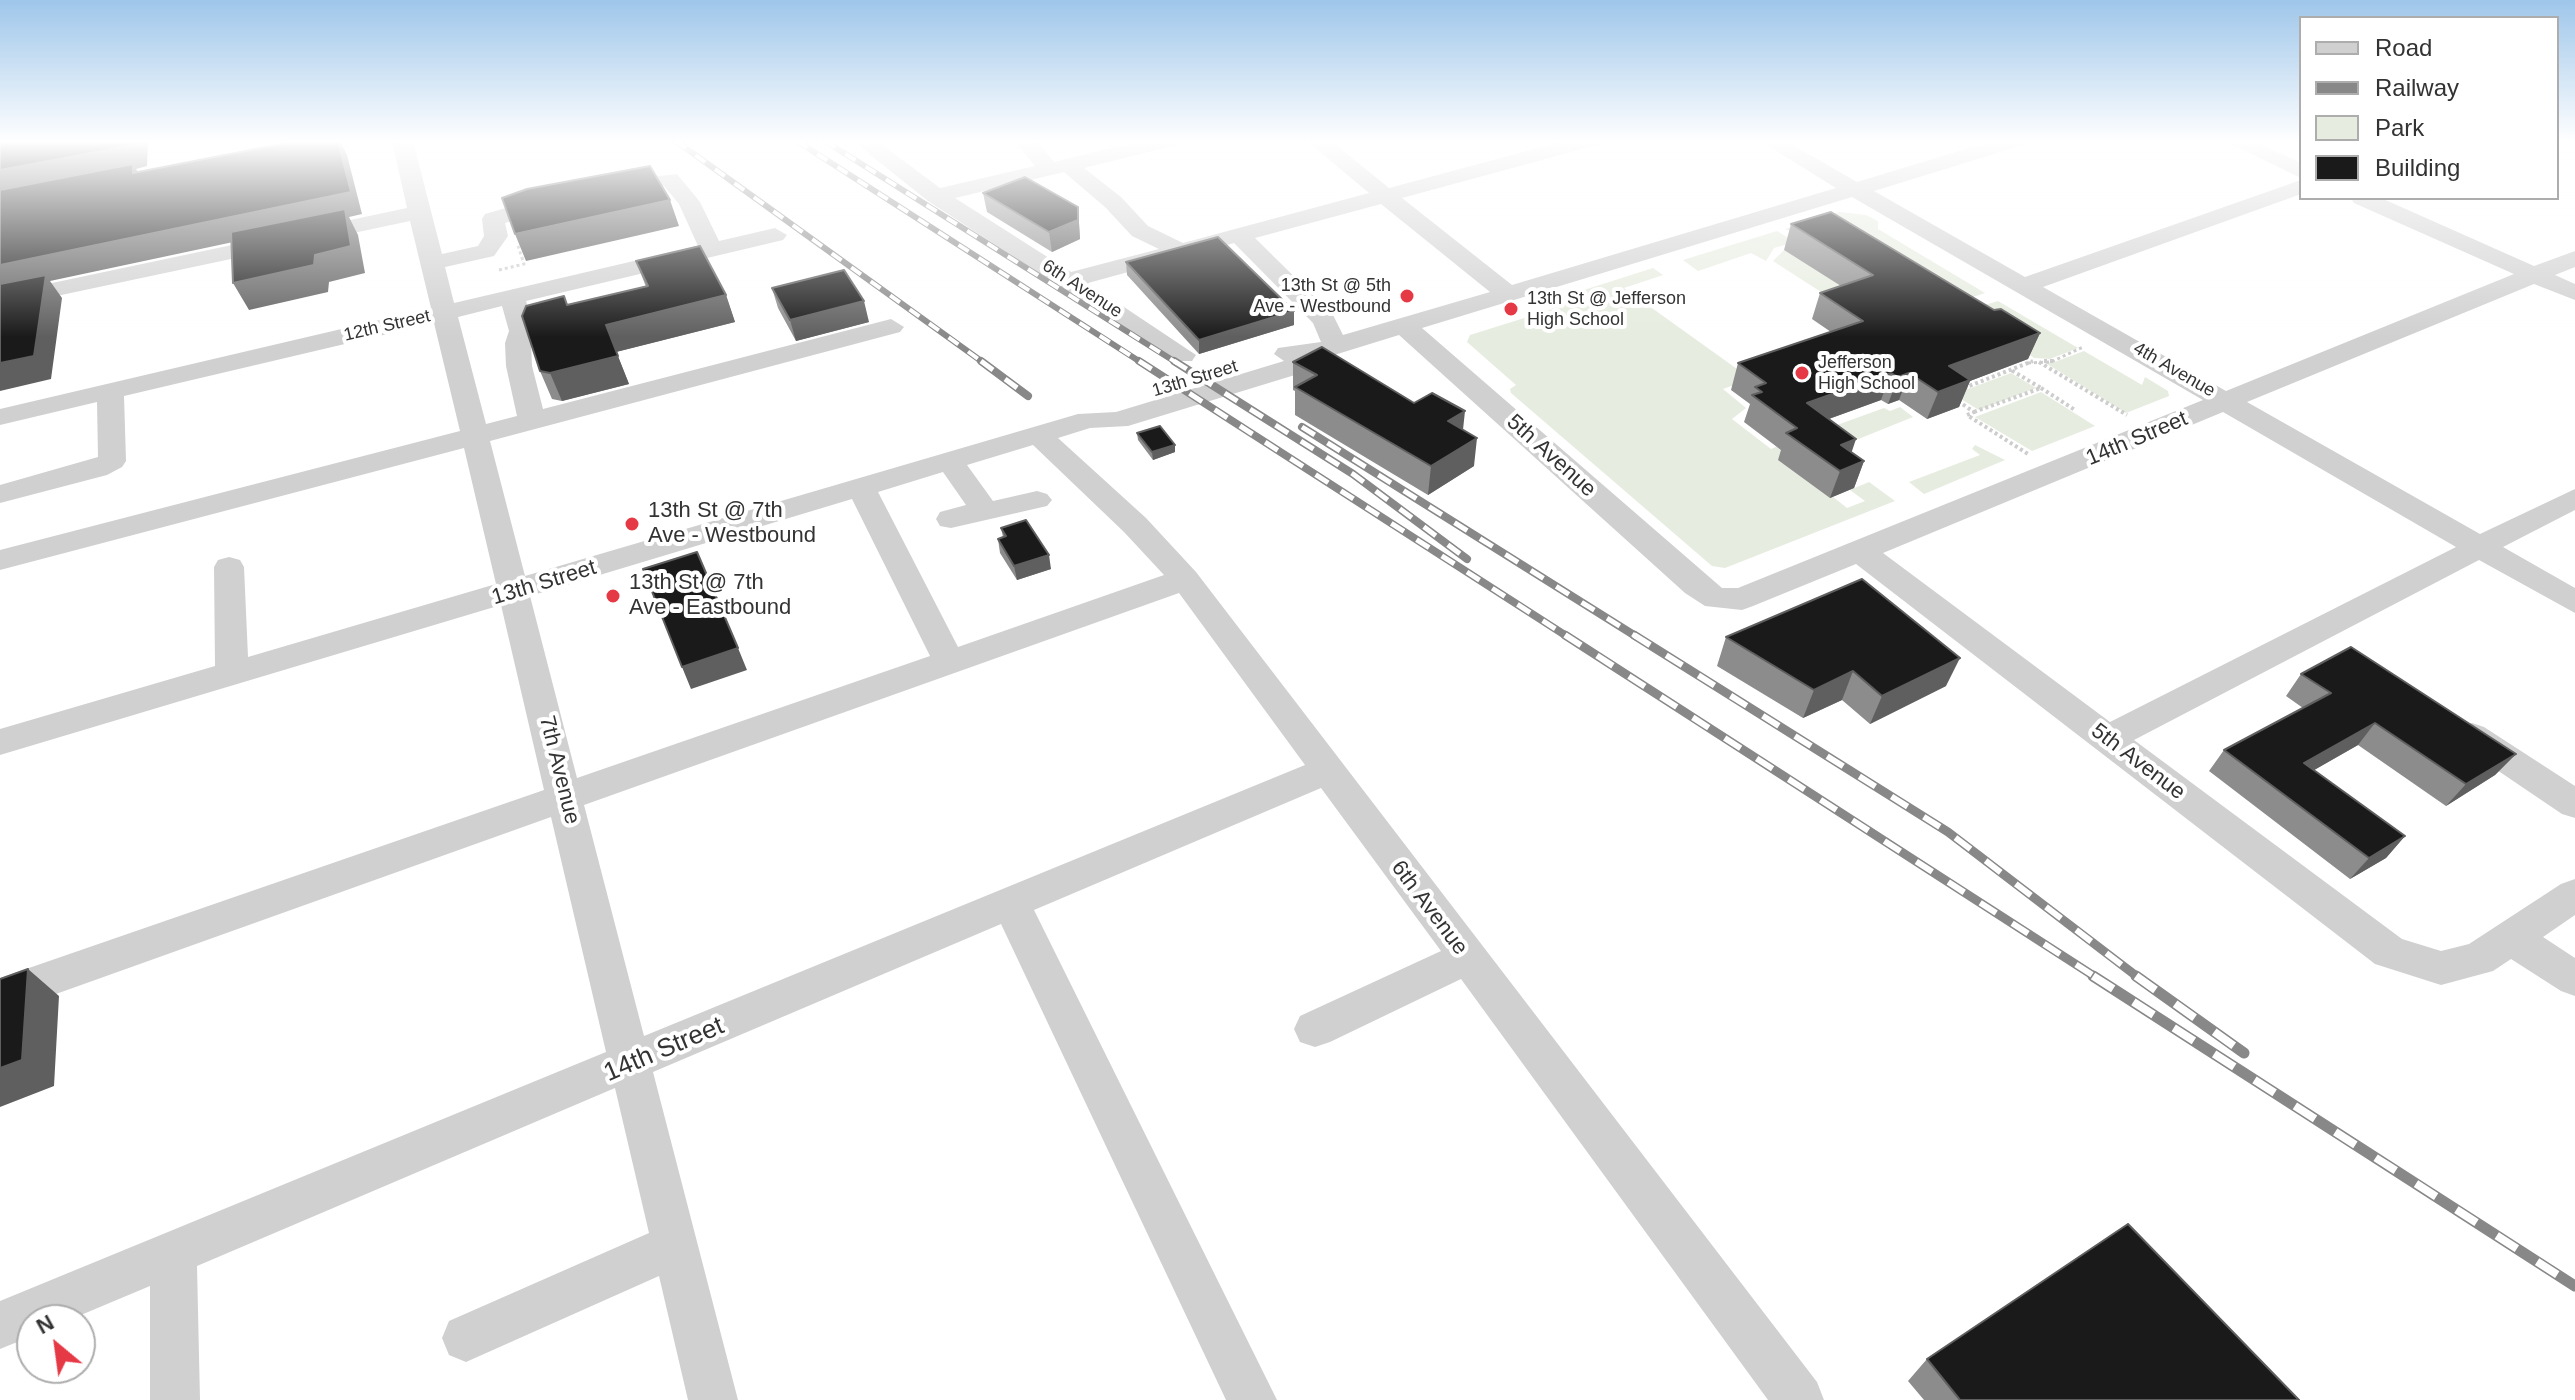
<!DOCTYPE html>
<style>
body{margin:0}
#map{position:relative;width:2575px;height:1400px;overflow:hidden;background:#fff;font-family:Arial,sans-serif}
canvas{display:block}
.legend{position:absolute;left:2299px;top:16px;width:260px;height:184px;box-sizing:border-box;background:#fff;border:2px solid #adadad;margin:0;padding:10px 14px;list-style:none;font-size:24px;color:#333}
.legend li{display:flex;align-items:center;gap:16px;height:40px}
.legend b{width:40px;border:2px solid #adadad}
.north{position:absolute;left:16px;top:1304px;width:80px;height:80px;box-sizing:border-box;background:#fff;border:2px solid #adadad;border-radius:50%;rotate:331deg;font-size:22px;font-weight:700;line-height:32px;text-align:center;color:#333}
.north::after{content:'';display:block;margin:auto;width:28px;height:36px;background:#e63946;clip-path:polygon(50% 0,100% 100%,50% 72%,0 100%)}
</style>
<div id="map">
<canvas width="2575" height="1400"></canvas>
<ul class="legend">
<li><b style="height:10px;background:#d0d0d0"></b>Road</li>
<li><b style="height:10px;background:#888"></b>Railway</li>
<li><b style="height:22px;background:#e6ecdf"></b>Park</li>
<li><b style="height:22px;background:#1a1a1a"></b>Building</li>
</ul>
<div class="north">N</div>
</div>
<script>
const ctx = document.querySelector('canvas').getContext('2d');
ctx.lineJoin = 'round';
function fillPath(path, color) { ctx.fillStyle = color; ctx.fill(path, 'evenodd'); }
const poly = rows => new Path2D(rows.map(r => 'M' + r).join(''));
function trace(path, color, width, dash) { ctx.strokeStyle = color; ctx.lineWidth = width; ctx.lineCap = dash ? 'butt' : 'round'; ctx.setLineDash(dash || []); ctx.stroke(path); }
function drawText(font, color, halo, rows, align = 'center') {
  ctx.font = font + ' Arial,sans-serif'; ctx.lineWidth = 8; ctx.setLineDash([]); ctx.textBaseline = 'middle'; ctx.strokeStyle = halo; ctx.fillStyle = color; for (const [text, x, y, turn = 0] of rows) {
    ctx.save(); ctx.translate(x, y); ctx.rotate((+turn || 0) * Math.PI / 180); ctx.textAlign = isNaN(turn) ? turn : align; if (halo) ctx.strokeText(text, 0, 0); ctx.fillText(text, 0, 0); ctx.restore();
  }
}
fillPath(poly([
 [1839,212,1866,215,1878,221,1878,229,1985,293,1949,305,1785,229],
 [1777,231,1795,242,1774,248,1766,261,1751,253,1698,271,1683,260],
 [1784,250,1855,294,1835,301,1773,261],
 [1653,268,1663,275,1624,288,1751,379,1723,389,1746,408,1732,419,1771,449,1792,440,1833,497,1847,508,1865,501,1850,490,1869,482,1895,501,1725,568,1712,566,1511,393,1510,389,1516,385,1467,342,1470,335,1553,309,1543,303],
 [1998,301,2078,348,2050,359,2034,358,1968,310],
 [2084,351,2142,385,2145,377,2168,391,2169,396,2126,413,2044,362,2052,363],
 [2011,373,2036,388,1979,410,1959,398,1960,392],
 [2041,392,2095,426,2032,451,1975,417],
 [1900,407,1913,417,1846,444,1826,429,1884,408,1890,411],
 [1975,445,2005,460,1924,494,1909,482,1980,455,1972,449]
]), '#e6ecdf');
trace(poly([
 [499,270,524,264,518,246],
 [2028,363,2051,362,2083,347]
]), '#cdcdcd', 3, [3, 3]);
trace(poly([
 [2044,361,2053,361],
 [2039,362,2127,415],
 [1964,388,2033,361],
 [2041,388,2075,410],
 [1958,401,1974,412,1967,415,2028,454],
 [1974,412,2041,388,2011,370]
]), '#cdcdcd', 4, [3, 3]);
fillPath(poly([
 [392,141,413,141,442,254,478,246,484,236,482,219,485,214,551,195,562,202,559,207,505,223,508,236,494,256,445,267,454,303,698,246,679,204,664,186,607,193,604,188,615,181,677,174,700,202,719,241,775,228,787,235,783,240,526,301,535,331,531,343,532,366,543,409,891,319,904,327,900,332,490,441,525,576,1078,414,1116,412,1284,361,1274,354,1278,348,1321,342,1313,323,1234,243,1088,283,1196,355,1192,361,1174,361,928,201,853,141,877,141,940,188,1035,166,1015,141,1037,141,1054,162,1141,141,1180,141,1177,145,1084,168,1121,197,1148,226,1183,243,1369,193,1307,141,1331,141,1389,188,1564,141,1600,141,1597,145,1402,198,1512,285,1836,188,1760,141,1786,141,1857,182,1992,141,2026,141,2023,145,1874,191,2025,277,2301,180,2301,194,2043,287,2226,391,2514,274,2354,203,2351,198,2381,198,2534,266,2575,251,2575,267,2555,275,2575,284,2575,300,2534,284,2247,402,2480,534,2575,489,2575,510,2503,547,2575,588,2575,613,2479,560,2134,740,2402,939,2441,951,2469,944,2561,884,2575,879,2575,915,2543,937,2575,958,2575,996,2561,991,2511,959,2493,971,2441,985,2375,964,1856,564,1753,606,1742,610,1705,606,1685,593,1399,335,1318,360,1308,371,1128,426,1090,428,1058,438,1146,518,1196,572,1817,1382,1824,1400,1768,1400,1461,979,1330,1042,1315,1047,1300,1042,1294,1029,1300,1016,1441,951,1321,788,1034,910,1277,1400,1226,1400,1001,924,653,1072,738,1400,688,1400,659,1276,466,1362,449,1355,442,1338,449,1321,649,1233,615,1088,197,1266,200,1400,150,1400,150,1286,69,1320,32,1320,32,1336,0,1349,0,1301,606,1052,551,817,0,1014,0,978,544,790,501,605,0,755,0,729,215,666,214,567,218,560,229,557,240,560,244,567,248,657,496,584,464,448,0,570,0,550,460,431,434,323,124,396,126,461,122,467,107,475,0,503,0,485,98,457,97,402,0,425,0,409,431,308,410,221,0,308,0,294,407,208,392,141],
 [1064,172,1105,207,1132,236,1159,249,1071,272,955,198,1064,172],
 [1852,197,2203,400,1738,588,1722,588,1422,328,1852,197],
 [1381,204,1490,292,1343,335,1333,315,1255,238,1381,204],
 [502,306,509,331,505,343,506,366,517,416,486,424,458,317,502,306],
 [2223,412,2456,547,2110,722,1883,553,2223,412],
 [1033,445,1124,532,1164,575,958,647,878,492,943,472,966,505,940,512,936,519,940,526,951,528,1047,506,1052,500,1047,494,1037,491,993,501,967,465,1033,445],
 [852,499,930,656,577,778,530,596,852,499],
 [1179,593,1305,765,644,1036,584,805,1179,593],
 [2225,141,2253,141,2301,163,2301,178,2225,141],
 [2472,723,2484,727,2575,786,2575,818,2562,814,2460,745,2455,736,2460,727,2472,723]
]), '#d0d0d0');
const railFar3 = poly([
 [676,141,984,363],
 [797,141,1142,363],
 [825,141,1177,363]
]);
const railFar2 = poly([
 [981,361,1028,396],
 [1139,361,1568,637],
 [1174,361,1353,474,1467,559],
 [1302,427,1637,637]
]);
const railFar1 = poly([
 [1565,635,2097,978],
 [1634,635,1948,832,2139,978]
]);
const rail = poly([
 [2093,976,2575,1286],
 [2136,976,2244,1053]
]);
trace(railFar3, '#888', 6);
trace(railFar2, '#888', 8);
trace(railFar1, '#888', 9);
trace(rail, '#888', 11);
trace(railFar3, '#fff', 4, [12]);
trace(railFar2, '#fff', 5, [15]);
trace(railFar1, '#fff', 6, [19]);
trace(rail, '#fff', 8, [24]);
fillPath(poly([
 [983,193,1078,207,1080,239,1052,252,987,212],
 [1791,224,1994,310,2040,333,2028,359,1970,381,1959,407,1927,419,1899,400,1888,404,1881,400,1829,419,1852,452,1864,461,1854,488,1830,498,1778,460,1781,450,1744,422,1750,404,1731,390,1738,363,1831,332,1812,319,1820,293,1841,286,1784,250],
 [636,261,726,295,735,322,616,352,629,384,562,401,552,399,540,371,568,305,646,287],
 [1126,262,1294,311,1294,325,1199,354,1127,275],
 [772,288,869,322,796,341,778,308],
 [1293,362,1414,403,1463,430,1474,466,1428,495,1295,415,1295,391,1293,390],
 [1137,433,1175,445,1175,452,1153,460,1138,440],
 [1001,528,1051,569,1017,580,1000,553,998,539,1003,537],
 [1726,637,1946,686,1870,724,1842,700,1803,718,1717,666],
 [2301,674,2516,754,2495,775,2446,806,2358,745,2314,770,2405,836,2386,858,2350,879,2209,771,2224,750,2303,708,2286,696],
 [1927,1359,2299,1400,1924,1400,1908,1381]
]), '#8c8c8c');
fillPath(poly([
 [134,141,148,141,147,166,136,169,147,186,0,195,0,170],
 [338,141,340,141,347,155,362,214,349,217,358,235,365,273,329,282,328,292,249,310,233,283,315,255,346,218,50,281,62,298,51,379,0,391,0,265],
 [670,200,679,226,526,261,515,234],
 [1078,207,1080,239,1052,252,1049,232],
 [726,295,735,322,616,352,606,325],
 [864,301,869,322,796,341,790,320],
 [1294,311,1294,325,1199,354,1199,340],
 [2040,333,2028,359,1970,381,1959,407,1927,419,1949,366],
 [618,356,629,384,562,401,550,373],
 [1891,373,1881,400,1798,430,1807,403],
 [1909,373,1899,400,1888,404,1898,377],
 [1465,411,1462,439,1448,421],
 [1477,438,1474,466,1428,495,1431,466],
 [1856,439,1847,466,1841,445],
 [1175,445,1175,452,1153,460,1152,452],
 [1864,461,1854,488,1830,498,1840,471],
 [1049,555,1051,569,1017,580,1014,566],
 [738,648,747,670,691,689,682,667],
 [1960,658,1946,686,1870,724,1882,696],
 [1853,671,1842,700,1803,718,1814,690],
 [2375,723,2358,745,2288,785,2304,763],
 [2516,754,2495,775,2446,806,2466,784],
 [2405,836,2386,858,2350,879,2369,858],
 [28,969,59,996,54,1086,0,1107,0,1068]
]), '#5f5f5f');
const building = poly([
 [0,141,134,141,134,145,0,170,0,141],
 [296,141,338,141,351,192,0,265,0,190,133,164,133,173,296,141],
 [650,166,670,200,515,234,502,198,527,189,650,166],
 [1025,177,1078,207,1078,220,1049,232,983,193,1025,177],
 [345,209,351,246,315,255,314,265,233,283,231,232,345,209],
 [1831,212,1994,310,2001,309,2040,333,1949,366,1970,380,1938,392,1909,373,1898,377,1891,373,1807,403,1856,439,1841,445,1864,461,1840,471,1786,433,1797,428,1752,395,1762,392,1755,387,1766,383,1738,363,1863,321,1820,293,1873,275,1791,224,1831,212],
 [1218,237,1294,311,1199,340,1126,262,1218,237],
 [700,246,726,295,606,325,618,356,550,373,540,371,522,316,526,306,564,296,567,305,648,286,636,261,700,246],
 [844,270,864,301,790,320,772,288,844,270],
 [46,275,34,356,0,363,0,284,46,275],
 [1322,347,1414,403,1432,393,1465,411,1448,421,1477,438,1431,466,1295,387,1317,375,1293,362,1322,347],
 [1160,426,1175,445,1152,452,1137,433,1160,426],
 [1026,520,1049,555,1014,566,998,539,1006,536,1001,528,1026,520],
 [697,552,738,648,682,667,643,569,697,552],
 [1862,579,1960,658,1882,696,1853,671,1814,690,1726,637,1862,579],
 [2351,647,2516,754,2466,784,2375,723,2304,763,2405,836,2369,858,2224,750,2331,693,2301,674,2351,647],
 [28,969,22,1060,0,1068,0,979,28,969],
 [2128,1224,2299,1400,1960,1400,1927,1359,2128,1224]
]);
fillPath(building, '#1a1a1a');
trace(building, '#5f5f5f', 2);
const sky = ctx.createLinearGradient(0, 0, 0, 337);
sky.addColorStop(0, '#9ec6ea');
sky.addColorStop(0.42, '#fff');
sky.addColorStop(1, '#ffffff00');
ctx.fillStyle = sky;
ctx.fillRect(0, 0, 2575, 337);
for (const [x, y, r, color] of [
 [1407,296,8,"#e63946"],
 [1511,309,8,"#e63946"],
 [1802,373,8,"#e63946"],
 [632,524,8,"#e63946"],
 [613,596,8,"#e63946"]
]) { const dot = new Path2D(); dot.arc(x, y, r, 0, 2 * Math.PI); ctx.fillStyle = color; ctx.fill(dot); trace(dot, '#fff', 3); }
drawText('18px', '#333', '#fff', [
 ["13th St @ 5th",1391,286,"right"],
 ["Ave - Westbound",1391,307,"right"],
 ["13th St @ Jefferson",1527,299],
 ["High School",1527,320],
 ["Jefferson",1818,363],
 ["High School",1818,384]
], 'left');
drawText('18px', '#333', '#fff', [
 ["6th Avenue",1082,289,33],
 ["12th Street",387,326,-13],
 ["4th Avenue",2174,370,30],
 ["13th Street",1195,379,-17]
]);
drawText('22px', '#333', '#fff', [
 ["14th Street",2137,439,-23],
 ["5th Avenue",1551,456,42],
 ["13th Street",544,583,-17],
 ["5th Avenue",2138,762,37],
 ["7th Avenue",559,770,76],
 ["6th Avenue",1429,908,53]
]);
drawText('22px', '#333', '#fff', [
 ["13th St @ 7th",648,511],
 ["Ave - Westbound",648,536],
 ["13th St @ 7th",629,583],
 ["Ave - Eastbound",629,608]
], 'left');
drawText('26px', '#333', '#fff', [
 ["14th Street",664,1050,-23]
]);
</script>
